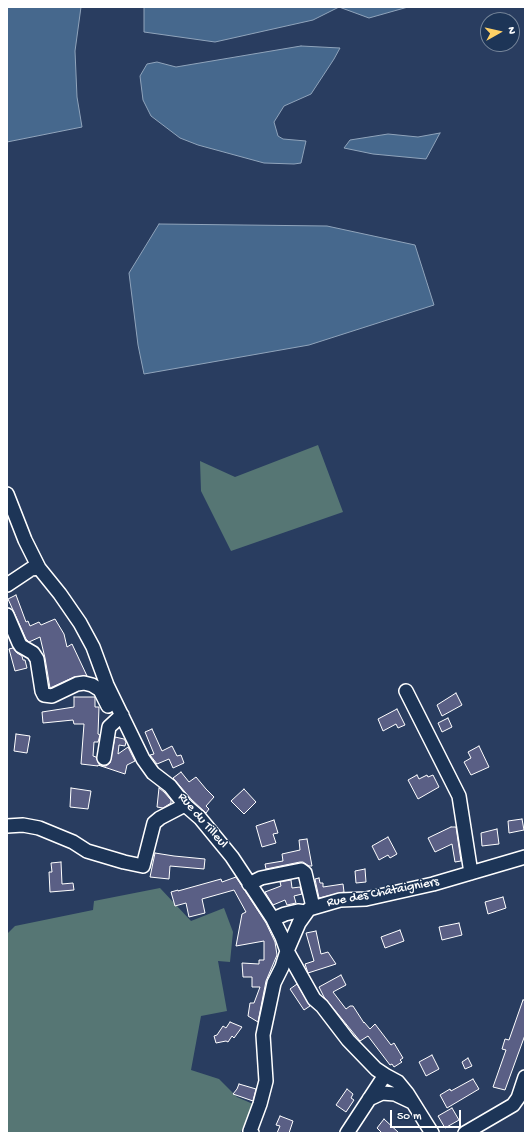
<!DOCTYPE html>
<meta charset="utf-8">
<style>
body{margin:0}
#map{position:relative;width:532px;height:1140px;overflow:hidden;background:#293d60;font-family:"Gochi Hand",sans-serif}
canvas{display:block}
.frame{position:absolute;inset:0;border:8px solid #fff;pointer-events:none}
.north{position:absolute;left:480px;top:12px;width:40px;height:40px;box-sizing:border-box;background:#1d3557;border:1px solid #77869a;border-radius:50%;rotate:82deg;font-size:11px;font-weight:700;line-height:16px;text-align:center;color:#fff}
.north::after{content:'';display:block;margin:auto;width:14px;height:18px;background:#ffd166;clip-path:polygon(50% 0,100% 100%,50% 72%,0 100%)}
.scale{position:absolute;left:390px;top:1110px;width:71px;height:18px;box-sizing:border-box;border:2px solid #fff;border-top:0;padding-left:5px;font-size:12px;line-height:14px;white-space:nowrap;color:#fff;-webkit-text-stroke:3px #1d3557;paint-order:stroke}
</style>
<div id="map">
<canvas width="532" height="1140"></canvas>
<div class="frame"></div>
<div class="north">N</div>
<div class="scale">50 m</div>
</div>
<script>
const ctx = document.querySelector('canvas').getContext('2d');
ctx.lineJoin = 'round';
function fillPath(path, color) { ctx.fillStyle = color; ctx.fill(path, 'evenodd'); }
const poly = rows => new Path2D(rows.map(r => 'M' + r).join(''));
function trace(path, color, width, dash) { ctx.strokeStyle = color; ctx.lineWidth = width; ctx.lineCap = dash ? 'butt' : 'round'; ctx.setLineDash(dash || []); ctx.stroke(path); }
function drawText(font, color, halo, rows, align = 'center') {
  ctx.font = font + ' "Gochi Hand",sans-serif'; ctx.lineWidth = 3; ctx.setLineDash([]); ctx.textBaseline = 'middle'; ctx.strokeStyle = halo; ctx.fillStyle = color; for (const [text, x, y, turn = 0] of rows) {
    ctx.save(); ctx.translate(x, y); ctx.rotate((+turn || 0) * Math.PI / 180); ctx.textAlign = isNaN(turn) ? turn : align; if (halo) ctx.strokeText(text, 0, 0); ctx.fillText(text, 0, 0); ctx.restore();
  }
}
fillPath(poly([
 [318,445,343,512,231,551,201,491,200,461,235,477],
 [160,888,191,921,224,908,233,932,230,962,218,961,227,1011,201,1016,191,1070,219,1079,237,1097,253,1104,242,1130,240,1133,7,1133,7,934,15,926,93,910,94,901]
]), '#567674');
const water = poly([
 [7,7,81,7,75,51,77,97,82,127,7,142,7,7],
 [144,7,408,7,369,18,339,7,313,20,215,42,144,32,144,7],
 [301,46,340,48,334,59,311,94,284,106,274,122,278,136,283,139,306,141,301,163,294,164,264,163,198,145,180,138,151,116,143,100,140,76,147,64,157,62,176,67,301,46],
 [440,133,426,159,373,154,344,148,350,140,388,134,418,137,440,133],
 [159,224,327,226,415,245,434,305,309,345,144,374,138,345,129,273,159,224]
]);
fillPath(water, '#46688d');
trace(water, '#90a4bb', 1);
const building = poly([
 [16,595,26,622,28,621,30,626,39,622,41,625,55,619,64,634,67,647,72,644,87,676,74,677,50,688,45,658,40,637,29,642,26,639,8,599,16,595],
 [13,648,17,653,22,656,23,660,25,660,27,668,15,671,9,649,13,648],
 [456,693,462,705,442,716,437,705,456,693],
 [74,697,95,697,95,707,99,707,98,734,100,735,98,742,94,742,93,756,96,757,99,764,102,766,106,766,110,763,115,737,124,739,126,742,125,746,119,745,118,754,128,747,135,761,127,765,125,774,98,765,98,766,81,764,84,724,74,724,73,720,43,723,42,712,74,707,74,697],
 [397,709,405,725,398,728,396,724,383,731,378,719,397,709],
 [448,718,452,727,442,732,438,723,448,718],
 [152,729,162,751,172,746,177,756,181,755,184,763,173,768,169,759,157,764,150,755,154,754,145,732,152,729],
 [16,734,30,736,27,753,14,751,16,734],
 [479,746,489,767,471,775,464,762,471,758,468,752,479,746],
 [181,772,189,782,196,777,206,789,214,797,206,806,209,809,206,813,191,799,173,778,181,772],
 [417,775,419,779,427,775,428,777,433,775,439,787,418,799,408,780,417,775],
 [71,788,91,791,88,809,70,807,71,788],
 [159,788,164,792,171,800,171,803,163,808,157,807,159,788],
 [244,789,256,802,244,814,231,801,244,789],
 [522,819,524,830,509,833,508,821,522,819],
 [274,820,278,833,273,834,276,843,262,847,256,826,274,820],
 [451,827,456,827,461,861,455,862,452,844,435,852,428,838,451,827],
 [497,829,499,844,482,846,481,833,497,829],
 [388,837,397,854,390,858,388,855,379,860,372,846,388,837],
 [307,839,312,866,309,866,303,862,300,862,266,869,265,864,283,861,282,854,300,850,299,840,307,839],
 [155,853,174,856,205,859,204,869,170,866,169,879,150,877,155,853],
 [61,862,62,884,73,883,74,890,50,892,49,872,52,872,51,863,61,862],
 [365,869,366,882,356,883,355,871,365,869],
 [236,877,266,923,275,942,277,955,266,981,258,1022,248,1016,250,1003,254,1003,260,987,252,987,252,977,243,977,242,963,259,964,259,960,264,960,264,941,236,946,242,914,246,912,234,890,202,899,205,913,189,917,186,903,175,906,171,892,178,890,178,891,221,879,222,882,236,877],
 [319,878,320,883,323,883,323,887,343,884,344,892,319,898,315,879,319,878],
 [291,880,292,888,300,887,302,894,294,896,296,903,287,905,285,900,273,905,265,892,281,886,280,882,291,880],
 [503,897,506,908,488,914,485,902,503,897],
 [459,923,462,935,442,940,439,927,459,923],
 [400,930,404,941,385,948,381,937,400,930],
 [316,931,321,954,328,952,336,964,308,973,305,964,314,961,306,933,316,931],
 [341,975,346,985,333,992,346,1009,350,1006,353,1006,364,1023,364,1022,370,1029,375,1024,391,1045,394,1043,403,1058,400,1060,402,1062,394,1067,392,1064,390,1065,368,1036,360,1041,324,997,319,987,341,975],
 [297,984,310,1006,304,1010,290,989,297,984],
 [523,1000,525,1000,525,1035,505,1090,493,1087,506,1050,502,1049,505,1039,509,1040,523,1000],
 [230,1022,242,1027,234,1038,232,1036,228,1042,226,1041,216,1043,214,1036,217,1035,223,1026,226,1028,230,1022],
 [432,1055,439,1069,426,1076,419,1062,432,1055],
 [468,1058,472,1066,465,1069,462,1062,468,1058],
 [473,1079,479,1089,447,1108,440,1095,450,1089,451,1091,473,1079],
 [239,1084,256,1089,253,1101,233,1094,237,1089,239,1084],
 [347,1089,353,1094,351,1098,354,1100,346,1112,336,1105,347,1089],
 [452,1108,459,1120,445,1128,438,1116,452,1108],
 [280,1116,293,1121,289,1133,277,1133,280,1126,276,1125,280,1116],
 [384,1119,399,1133,382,1133,377,1128,384,1119]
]);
fillPath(building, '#5a5f85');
trace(building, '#fff', 1);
const minor = poly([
 [7,494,25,540,39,568,60,594,80,623,93,647,107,685,143,759,153,773,170,786,185,805,200,818,232,857,273,919,282,937,287,951,314,999,322,1006,348,1040,376,1069,385,1075,347,1133],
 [7,585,31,569,39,568],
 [7,615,19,643,21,646,33,653,37,659,42,691,44,695,52,696,77,684,84,683,92,685,100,690,108,706],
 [406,691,459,796,471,873],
 [104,758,109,727,122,715],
 [7,826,23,825,39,828,73,842,87,851,124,862,143,866,154,823,160,818,185,805],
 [249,884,261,878,301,870,305,873,313,907],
 [273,919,285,914,298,911,306,912],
 [385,1075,398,1082,407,1093,432,1133],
 [369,1099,382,1093,395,1094,412,1102],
 [252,1133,250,1131,260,1104,266,1081,263,1035,274,983,282,967,287,951,299,923,309,909,340,900,366,899,433,884,525,857],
 [465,1133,513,1105,518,1098,525,1077]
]);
trace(minor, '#fff', 16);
trace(minor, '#1d3557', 13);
drawText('13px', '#fff', '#1d3557', [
 ["Rue du Tilleul",202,821,49],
 ["Rue des Châtaigniers",383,893,-11]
]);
</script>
